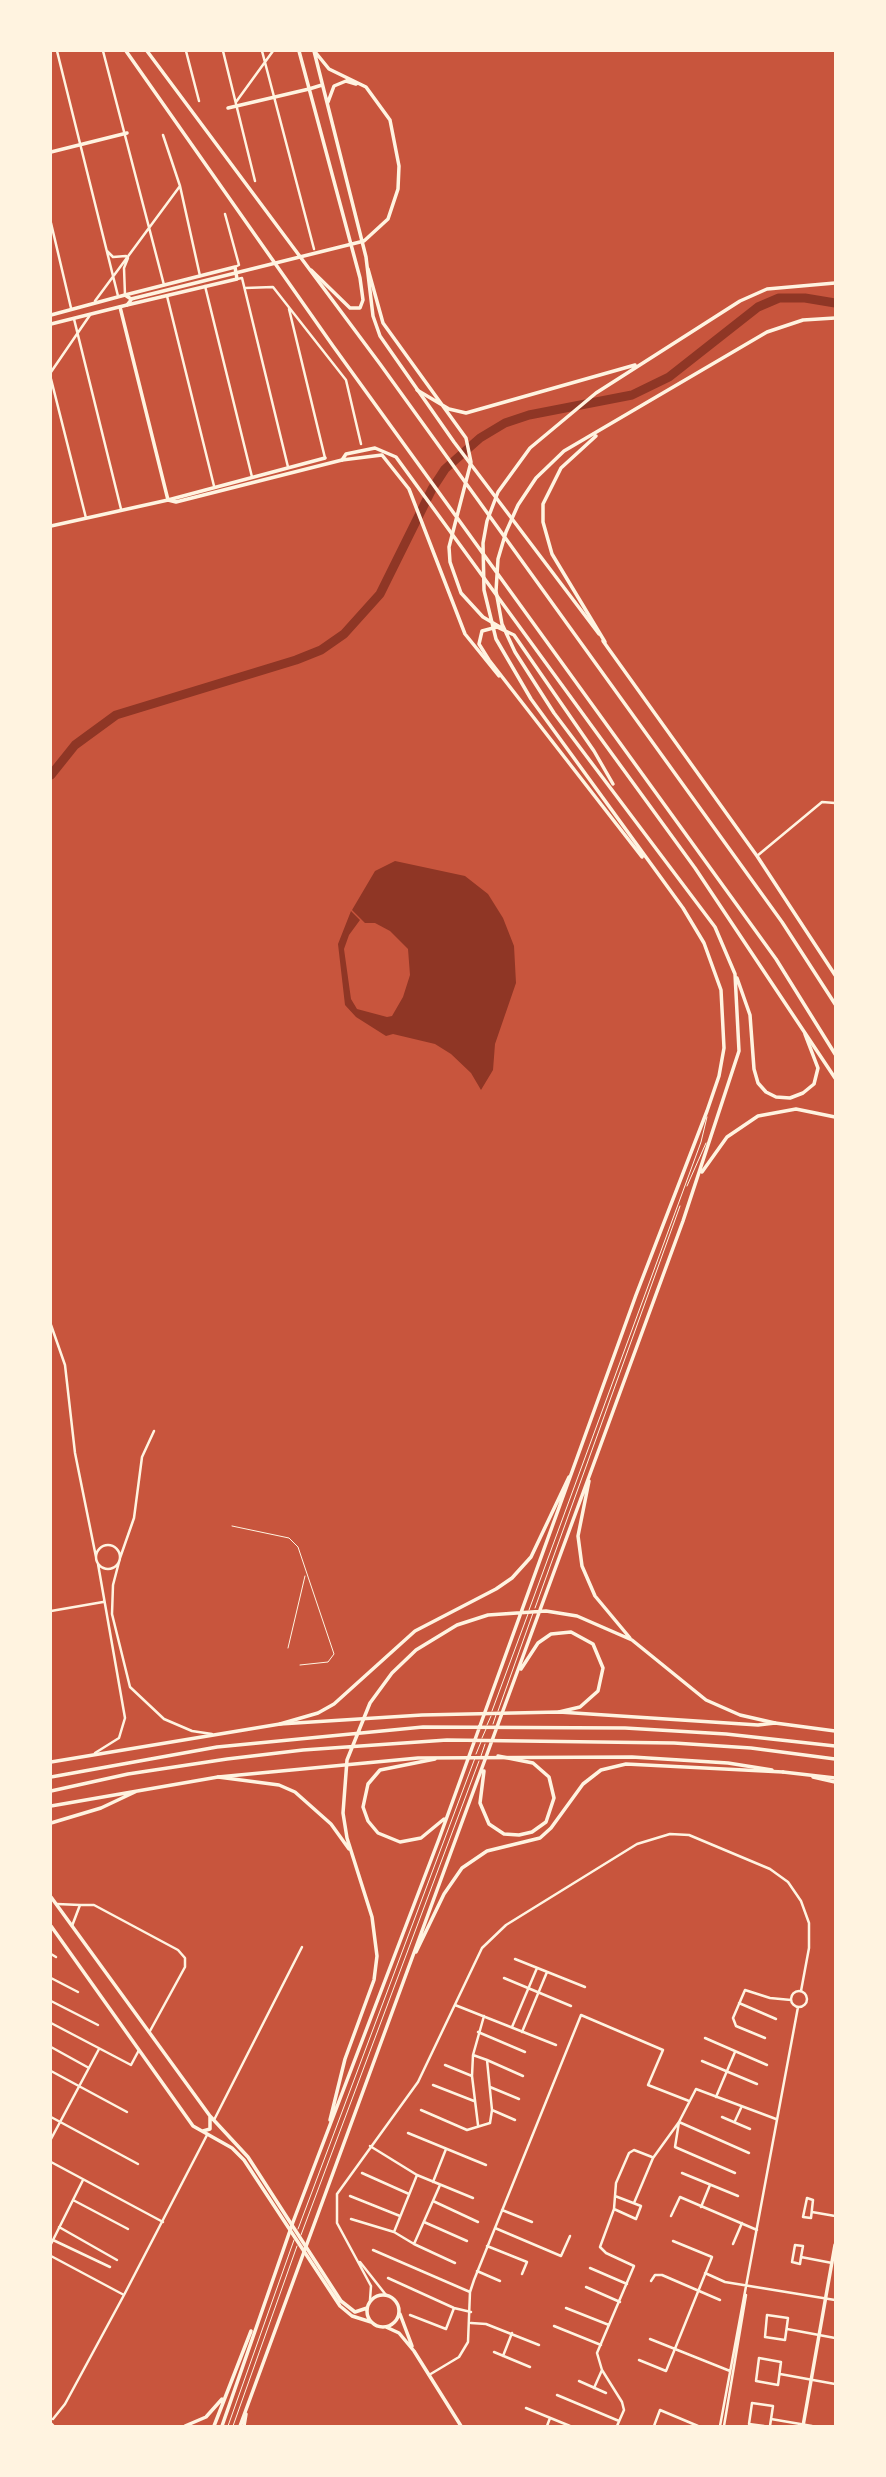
<!DOCTYPE html>
<style>
body{margin:0}
#map{position:relative;width:886px;height:2477px;overflow:hidden;background:#c8553d;font-family:"Fira Sans",sans-serif}
canvas{display:block}
.frame{position:absolute;inset:0;border:52px solid #fff3e0;pointer-events:none}
</style>
<div id="map">
<canvas width="886" height="2477"></canvas>
<div class="frame"></div>
</div>
<script>
const ctx = document.querySelector('canvas').getContext('2d');
ctx.lineJoin = 'round';
function fillPath(path, color) { ctx.fillStyle = color; ctx.fill(path, 'evenodd'); }
const poly = rows => new Path2D(rows.map(r => 'M' + r).join(''));
function trace(path, color, width, dash) { ctx.strokeStyle = color; ctx.lineWidth = width; ctx.lineCap = dash ? 'butt' : 'round'; ctx.setLineDash(dash || []); ctx.stroke(path); }
fillPath(poly([
 [395,861,465,876,488,894,503,918,514,946,516,983,495,1044,493,1070,481,1090,471,1073,451,1054,435,1044,393,1034,386,1036,356,1017,345,1005,338,944,351,911,360,920,349,935,344,949,351,999,357,1009,387,1017,392,1016,403,997,410,975,408,949,390,931,375,923,365,923,352,910,375,871]
]), '#8f3625');
trace(poly([
 [51,775,75,745,116,715,296,660,321,650,344,634,380,594,432,489,445,469,480,438,505,423,529,415,632,395,669,377,758,307,779,298,805,298,835,303]
]), '#8f3625', 9);
trace(poly([
 [687,1186,706,1143],
 [232,1526,289,1538,298,1547,334,1654,328,1662,300,1665],
 [535,1608,680,1206],
 [529,1610,701,1142,707,1117],
 [288,1648,305,1576],
 [492,1711,528,1614],
 [498,1711,533,1613],
 [493,1724,496,1715],
 [487,1725,491,1716],
 [482,1738,486,1729],
 [476,1754,481,1742],
 [481,1756,485,1744],
 [298,2229,475,1758],
 [301,2235,479,1761],
 [228,2426,294,2240],
 [233,2426,297,2246]
]), '#fff3e0', 1);
trace(poly([
 [57,51,118,296],
 [103,51,164,285],
 [186,51,199,101],
 [223,51,255,181],
 [262,51,314,249],
 [236,102,273,51],
 [163,135,180,186,200,276],
 [225,214,239,265,235,267],
 [51,223,71,308],
 [107,251,113,257,126,256],
 [237,279,242,278,288,467],
 [205,286,252,477],
 [245,288,273,287,346,380,361,444],
 [125,295,124,268,128,258],
 [167,296,214,486],
 [95,301,180,186],
 [289,309,325,458],
 [74,319,121,509],
 [51,372,90,315],
 [51,379,86,518],
 [757,856,822,802,835,803],
 [51,1325,65,1365,75,1453,96,1557],
 '96 1557a12 12 0 1 1 24 0a12 12 0 1 1-24 0Z',
 [120,1558,134,1518,142,1457,154,1431],
 [119,1562,113,1585,112,1614,130,1687,164,1719,192,1731,212,1734],
 [51,1611,103,1602],
 [95,1753,119,1738,125,1718,98,1564],
 [57,1904,80,1905,72,1926],
 [80,1905,94,1905,178,1950,185,1958,185,1967,150,2031],
 [51,1954,56,1957],
 [515,1959,585,1987],
 [51,1978,78,1992],
 [504,1978,571,2006],
 '791 1999a8 8 0 1 1 16 0a8 8 0 1 1-16 0Z',
 [51,2001,98,2025],
 [739,2003,776,2019],
 [455,2005,556,2045],
 [51,2023,131,2065,139,2050],
 [512,2027,537,1968],
 [478,2032,525,2052],
 [522,2032,547,1972],
 [705,2038,767,2065],
 [765,2038,736,2026,733,2018,745,1990,770,1998,791,2000],
 [51,2047,89,2068],
 [487,2060,523,2076],
 [702,2061,757,2084],
 [445,2065,472,2076],
 [51,2071,127,2112],
 [433,2085,474,2101],
 [490,2087,519,2099],
 [716,2097,735,2052],
 [421,2110,467,2130,490,2123,492,2110,487,2060,473,2055],
 [492,2110,515,2120],
 [51,2117,138,2164],
 [722,2117,750,2129],
 [214,2120,302,1947],
 [735,2121,741,2108],
 [478,2125,472,2076,473,2055,484,2016],
 [408,2133,486,2165],
 [51,2139,99,2049],
 [370,2146,417,2175,473,2198],
 [51,2162,163,2222],
 [362,2173,409,2194],
 [682,2173,738,2196],
 [735,2173,675,2147,679,2122,749,2153],
 [433,2182,446,2149],
 [350,2196,400,2216],
 [615,2196,641,2206,636,2219,614,2209,616,2183,629,2153,634,2150,652,2157],
 [807,2198,813,2200,811,2218,803,2217,807,2198],
 [73,2200,128,2229],
 [433,2201,478,2222],
 [634,2203,653,2158,679,2122,696,2089,776,2119],
 [701,2207,710,2185],
 [614,2209,600,2247,606,2253,634,2266,597,2353,602,2370,622,2402,624,2410,617,2426],
 [502,2210,532,2222],
 [812,2212,835,2216],
 [671,2216,680,2197,757,2230],
 [351,2219,394,2232,414,2244,440,2185],
 [424,2222,467,2241],
 [59,2227,117,2260],
 [495,2228,561,2256,570,2236],
 [394,2232,417,2175],
 [53,2240,110,2267],
 [51,2244,83,2180],
 [414,2244,455,2263],
 [733,2244,742,2223],
 [487,2246,527,2262,522,2274],
 [373,2250,470,2292],
 [51,2256,124,2295],
 [801,2257,803,2246,795,2245,792,2262,800,2264,801,2257,832,2263],
 [360,2262,386,2295],
 [590,2268,627,2284],
 [477,2271,500,2281],
 [705,2273,725,2282,835,2300],
 [388,2278,454,2308,471,2312],
 [651,2281,655,2275,662,2275,720,2300],
 [586,2287,620,2302],
 [370,2300,371,2286,337,2223,337,2194,418,2082,482,1948,506,1925,637,1844,670,1834,689,1835,770,1869,788,1882,801,1901,809,1923,809,1948,801,1991],
 [566,2308,609,2325],
 [410,2315,446,2329,454,2308],
 [767,2315,788,2318,785,2340,765,2337,767,2315],
 [471,2323,486,2324,539,2345],
 [554,2326,601,2345],
 [787,2329,835,2338],
 [650,2339,730,2371],
 [494,2352,530,2367],
 [503,2356,512,2333],
 [759,2358,781,2362,778,2385,756,2381,759,2358],
 [639,2360,666,2371,712,2257,673,2241],
 [780,2374,835,2384],
 [429,2375,459,2357,468,2342,470,2292,474,2280,581,2015,663,2050,648,2085,689,2101],
 [579,2381,606,2393],
 [594,2388,602,2370],
 [557,2395,619,2421],
 [526,2408,570,2426],
 [53,2419,65,2404,124,2295,207,2135],
 [771,2419,812,2426],
 [547,2426,550,2418],
 [654,2426,660,2410,698,2426],
 [720,2426,798,2007],
 [724,2426,746,2295],
 [764,2426,749,2424,752,2403,773,2406,770,2426]
]), '#fff3e0', 2.5);
trace(poly([
 [228,108,309,89],
 [51,152,127,133],
 [125,295,235,267,237,279,127,305],
 [120,307,168,500],
 [168,500,176,502,342,460,382,455,409,489,465,634,499,676],
 [51,526,168,500,325,458],
 [813,1777,835,1782],
 [51,1897,210,2116,248,2157,341,2301,355,2312,367,2308],
 [51,1926,193,2126,232,2148,244,2160,340,2306,352,2316,371,2322],
 [203,2131,210,2129,210,2116],
 '367 2311a16 16 0 1 1 32 0a16 16 0 1 1-32 0Z',
 [400,2314,412,2346],
 [386,2327,399,2333,414,2351,461,2426],
 [803,2426,835,2245]
]), '#fff3e0', 3.5);
trace(poly([
 [299,51,360,278,363,300,360,308,350,308,311,270],
 [314,51,366,257,373,316,380,336,454,442,599,634],
 [309,89,322,85],
 [328,102,334,86,346,81,356,84],
 [131,299,364,241,388,219,398,189,399,166,390,120,366,87,329,69,316,53],
 [51,315,125,295,131,299],
 [51,324,127,305,131,300],
 [342,460,346,454,375,448,396,457,695,868,835,1078],
 [603,641,757,856,835,975],
 [51,1762,280,1724,422,1715,559,1712,758,1725,775,1723,835,1731],
 [783,1772,835,1778],
 [51,1806,218,1777,418,1758,632,1757,728,1763,772,1770],
 [51,1823,101,1808,137,1791]
]), '#fff3e0', 3.5);
trace(poly([
 [126,51,333,346,776,959,835,1054],
 [147,51,380,364,782,922,835,1004],
 [368,269,383,323,466,438,471,462,449,547,450,562,461,593,483,617,500,627],
 [417,390,449,409,466,413,635,365],
 [596,436,561,468,543,504,543,522,552,554,605,642],
 [613,784,594,751,514,635,497,627,482,631,479,644,489,660,642,857],
 [737,978,750,1015,754,1069,758,1083,766,1092,776,1097,790,1098,803,1093,814,1084,818,1068,805,1034],
 [702,1172,727,1137,758,1116,796,1109,835,1117],
 [589,1481,578,1536,582,1566,595,1596,630,1638],
 [521,1669,538,1643,551,1634,571,1632,593,1644,603,1668,598,1691,580,1707,559,1712],
 [280,1724,318,1713,334,1704,415,1631,496,1589,512,1578,531,1557,569,1477],
 [435,1759,380,1770,368,1784,363,1807,368,1821,378,1833,400,1842,421,1838,444,1819],
 [484,1771,480,1803,489,1824,504,1834,519,1835,532,1832,546,1822,554,1798,549,1777,533,1763,498,1756],
 [51,1777,217,1747,423,1727,625,1728,726,1734,835,1746],
 [218,1777,279,1785,295,1792,331,1824,349,1849],
 [51,1791,128,1774,227,1759,303,1750,447,1740,674,1743,751,1748,835,1759],
 [416,1952,444,1894,462,1868,487,1851,540,1838,551,1828,583,1784,601,1770,626,1764,783,1772],
 [330,2120,345,2059,374,1980,377,1956,372,1917,347,1838,343,1813,347,1760,370,1703,392,1673,416,1650,457,1625,488,1615,546,1611,577,1616,632,1640,706,1700,740,1715,775,1723],
 [51,2424,53,2426],
 [185,2426,206,2417,222,2399],
 [214,2426,251,2331],
 [222,2426,293,2222,439,1839,636,1295,707,1111,719,1076,724,1048,721,990,704,943,683,908,531,699,496,639,484,590,483,543,487,521,498,492,530,448,596,393,740,301,767,289,835,283],
 [240,2426,683,1221,739,1051,735,974,715,927,554,713,515,652,502,624,496,591,498,559,506,532,518,505,536,478,564,451,767,332,803,320,835,318],
 [244,2426,246,2414]
]), '#fff3e0', 3.5);
</script>
